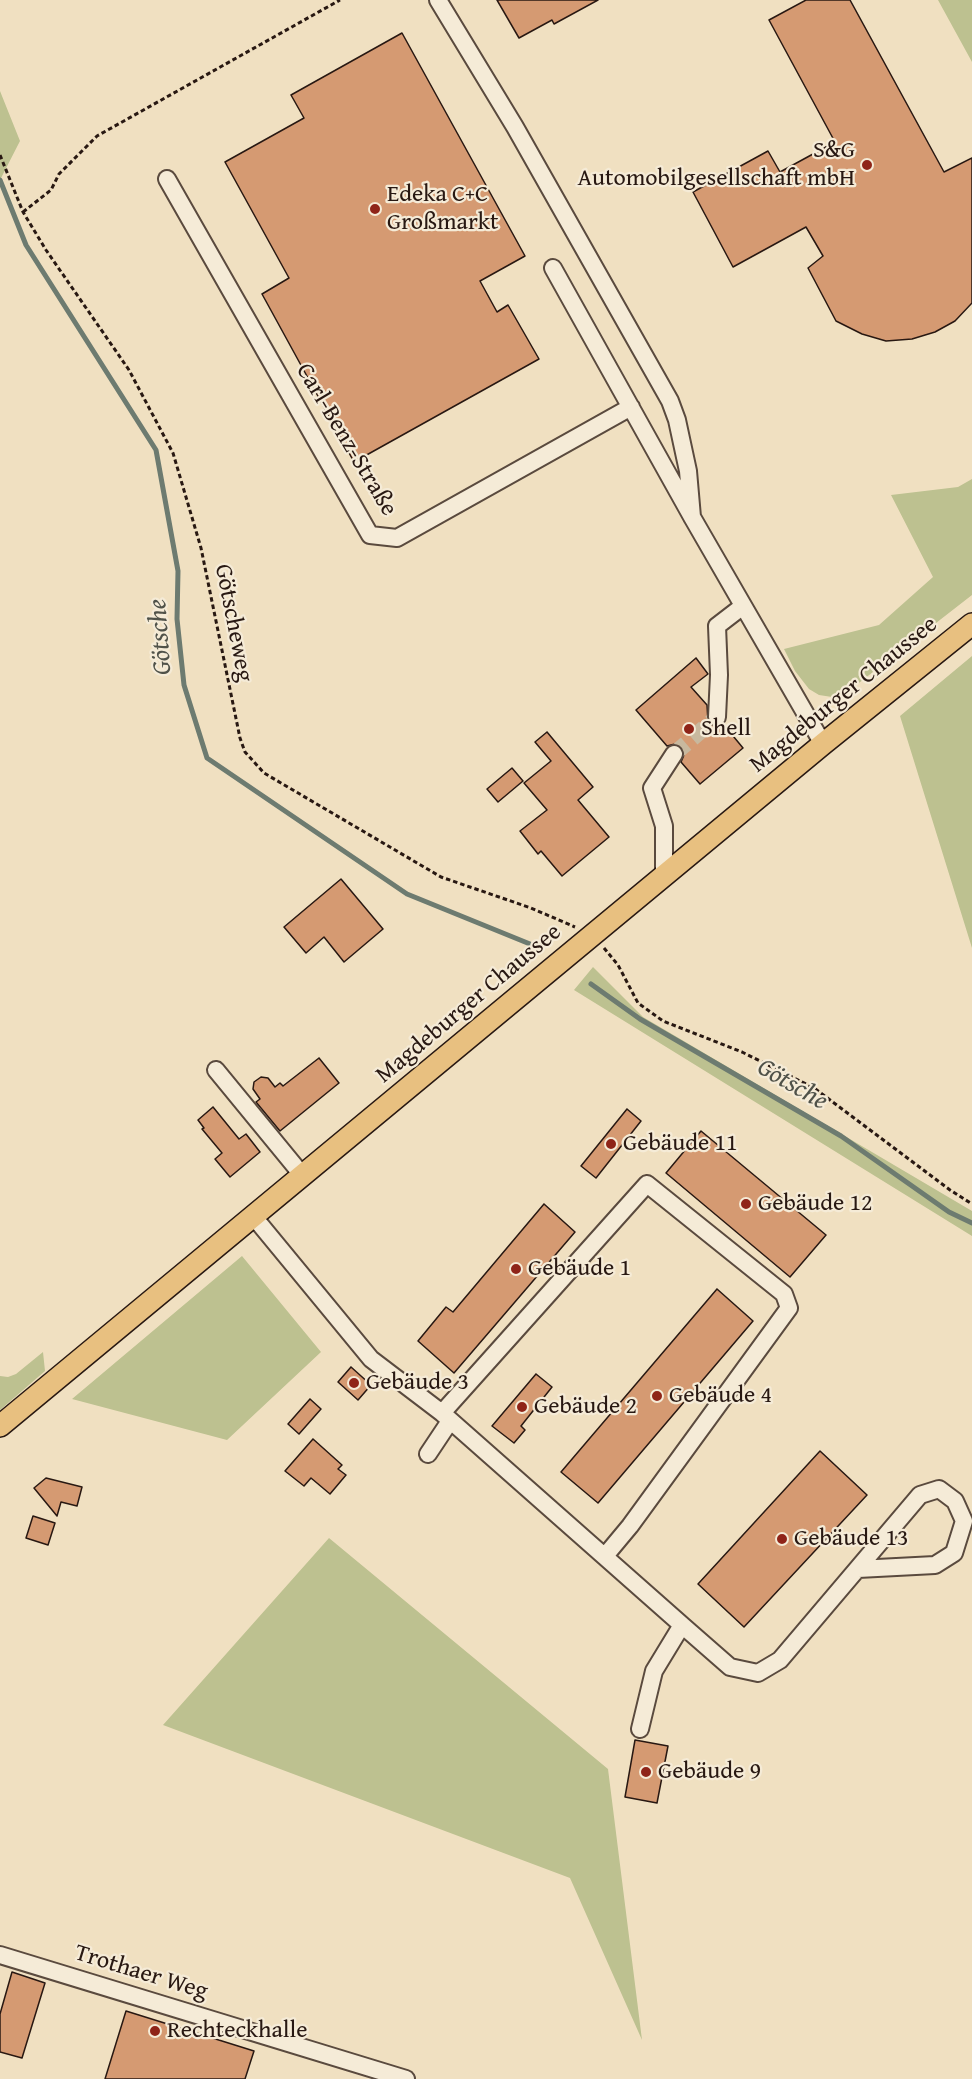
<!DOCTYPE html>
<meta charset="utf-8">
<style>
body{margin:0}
canvas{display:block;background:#f0e0c1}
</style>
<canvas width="972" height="2079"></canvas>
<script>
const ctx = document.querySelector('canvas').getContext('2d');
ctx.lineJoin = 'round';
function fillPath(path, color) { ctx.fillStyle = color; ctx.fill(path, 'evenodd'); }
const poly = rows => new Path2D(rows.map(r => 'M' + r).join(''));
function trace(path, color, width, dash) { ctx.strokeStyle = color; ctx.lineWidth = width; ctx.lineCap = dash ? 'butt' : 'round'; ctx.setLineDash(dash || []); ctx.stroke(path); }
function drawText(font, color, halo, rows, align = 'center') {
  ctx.font = font + ' "Gentium Book Plus",serif'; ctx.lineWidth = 4.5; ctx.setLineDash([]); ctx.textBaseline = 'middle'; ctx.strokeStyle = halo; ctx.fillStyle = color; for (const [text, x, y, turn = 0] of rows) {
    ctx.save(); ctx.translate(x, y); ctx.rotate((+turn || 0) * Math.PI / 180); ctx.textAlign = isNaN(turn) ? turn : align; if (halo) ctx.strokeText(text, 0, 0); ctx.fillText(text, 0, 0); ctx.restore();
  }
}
fillPath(poly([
 [938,0,972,0,972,62],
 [0,91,20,141,0,180],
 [972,479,972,595,846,693,832,697,819,695,809,689,795,671,784,649,879,625,933,577,891,495,958,487],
 [972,656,972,948,900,716],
 [593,967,643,1017,972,1211,972,1236,574,990],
 [242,1256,321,1352,227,1440,72,1399],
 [43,1352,45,1371,0,1410,0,1376,8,1377,16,1374],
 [329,1538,608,1769,642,2040,570,1878,163,1725]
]), '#bdc190');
trace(poly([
 [0,180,26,245,156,450,178,571,177,619,184,685,207,758,407,894,530,944],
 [591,984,640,1019,841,1136,949,1212,972,1223]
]), '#6d7b70', 5);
const building = poly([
 [497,0,598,0,554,24,552,20,519,38,497,0],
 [806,0,850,0,944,172,972,158,972,303,955,321,935,332,912,339,886,341,862,334,836,321,808,268,823,256,806,227,733,267,693,192,768,151,780,172,835,142,769,20,806,0],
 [402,33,525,256,480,281,497,312,508,305,539,359,354,462,262,294,289,278,225,162,304,118,291,95,402,33],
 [696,658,708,674,691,687,707,705,708,722,716,727,724,725,743,748,700,784,681,762,684,755,683,749,675,744,667,746,636,710,696,658],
 [547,732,593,787,578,800,609,837,562,876,541,851,538,854,520,831,547,810,524,783,551,761,535,742,547,732],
 [512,768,523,781,498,802,487,789,512,768],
 [341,879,383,929,344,962,324,937,306,953,284,927,341,879],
 [319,1058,339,1083,280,1131,256,1102,260,1099,253,1089,254,1082,261,1077,268,1078,275,1087,280,1083,283,1086,319,1058],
 [213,1107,239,1139,246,1134,260,1152,230,1177,215,1159,222,1153,202,1129,204,1128,198,1120,213,1107],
 [627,1109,641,1121,596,1178,581,1166,627,1109],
 [701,1131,826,1235,790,1277,666,1173,701,1131],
 [544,1204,575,1232,454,1373,418,1341,446,1307,453,1312,544,1204],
 [717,1289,753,1321,598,1503,561,1472,717,1289],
 [351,1367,371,1385,358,1400,338,1382,351,1367],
 [536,1374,552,1387,521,1426,525,1430,514,1443,492,1426,536,1374],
 [310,1399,321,1409,299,1434,288,1424,310,1399],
 [313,1439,342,1465,338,1469,346,1475,330,1494,311,1478,304,1486,285,1471,313,1439],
 [820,1451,867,1495,744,1627,698,1584,820,1451],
 [46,1478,82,1487,77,1506,61,1502,57,1516,34,1488,46,1478],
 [33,1516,55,1523,48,1545,26,1538,33,1516],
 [635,1740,668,1746,657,1803,625,1797,635,1740],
 [12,1972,45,1983,22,2058,0,2052,0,2014,12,1972],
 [126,2011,254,2051,245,2079,105,2079,126,2011]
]);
fillPath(building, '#d59a72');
trace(building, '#281812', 1.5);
trace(poly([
 [674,754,717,717]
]), '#c8b89e', 16, [16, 8]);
const minor = poly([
 [438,0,515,127,670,401,677,420,688,471,692,517],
 [167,179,370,535,397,538,631,407],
 [553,268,692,517,823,744],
 [717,717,719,675,717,626,743,606],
 [664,876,664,826,652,788,674,754],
 [216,1070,303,1176],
 [254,1217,371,1359,442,1413,682,1625,654,1671,640,1729],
 [442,1413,647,1184,784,1294,789,1308,630,1526,605,1556],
 [428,1454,450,1421],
 [682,1625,730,1667,758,1673,780,1660,920,1495,939,1489,955,1501,964,1521,954,1553,935,1565,858,1569],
 [0,1955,406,2079]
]);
const major = poly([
 [0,1426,823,744,972,624]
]);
trace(minor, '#5a4a3e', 20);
trace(major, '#281812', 24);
trace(poly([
 [0,155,23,212,46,250,129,370,173,453,201,548,240,738,245,752,264,773,441,877,531,908,575,927],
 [23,212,51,190,59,174,97,136,340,0],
 [604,948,618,965,638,1003,663,1021,742,1052,814,1088,950,1190,972,1204]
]), '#281812', 3, [4.5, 3]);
trace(minor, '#f5ebd7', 16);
trace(major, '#e8c080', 21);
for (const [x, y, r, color] of [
 [867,165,6,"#8f2418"],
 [375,209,6,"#8f2418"],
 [689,729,6,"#8f2418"],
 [611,1144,6,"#8f2418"],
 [746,1204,6,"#8f2418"],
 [516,1269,6,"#8f2418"],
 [354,1383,6,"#8f2418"],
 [657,1396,6,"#8f2418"],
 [522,1407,6,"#8f2418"],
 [782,1539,6,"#8f2418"],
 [646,1772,6,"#8f2418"],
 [155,2031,6,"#8f2418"]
]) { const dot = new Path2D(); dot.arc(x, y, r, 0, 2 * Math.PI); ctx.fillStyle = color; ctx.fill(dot); trace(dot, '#f5ebd7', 2); }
drawText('24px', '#281812', '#f5ebd7', [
 ["S&G",855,151,"right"],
 ["Automobilgesellschaft mbH",855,179,"right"],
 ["Edeka C+C",387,195],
 ["Großmarkt",387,223],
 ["Shell",701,729],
 ["Gebäude 11",623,1144],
 ["Gebäude 12",758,1204],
 ["Gebäude 1",528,1269],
 ["Gebäude 3",366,1383],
 ["Gebäude 4",669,1396],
 ["Gebäude 2",534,1407],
 ["Gebäude 13",794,1539],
 ["Gebäude 9",658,1772],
 ["Rechteckhalle",167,2031]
], 'left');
drawText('24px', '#281812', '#f5ebd7', [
 ["Carl-Benz-Straße",346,440,59],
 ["Götscheweg",233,623,79],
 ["Magdeburger Chaussee",844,695,-39],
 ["Magdeburger Chaussee",469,1004,-40],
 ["Trothaer Weg",141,1973,17]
]);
drawText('italic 26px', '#505249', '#f5ebd7', [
 ["Götsche",161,637,-94],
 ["Götsche",792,1085,30]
]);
</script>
